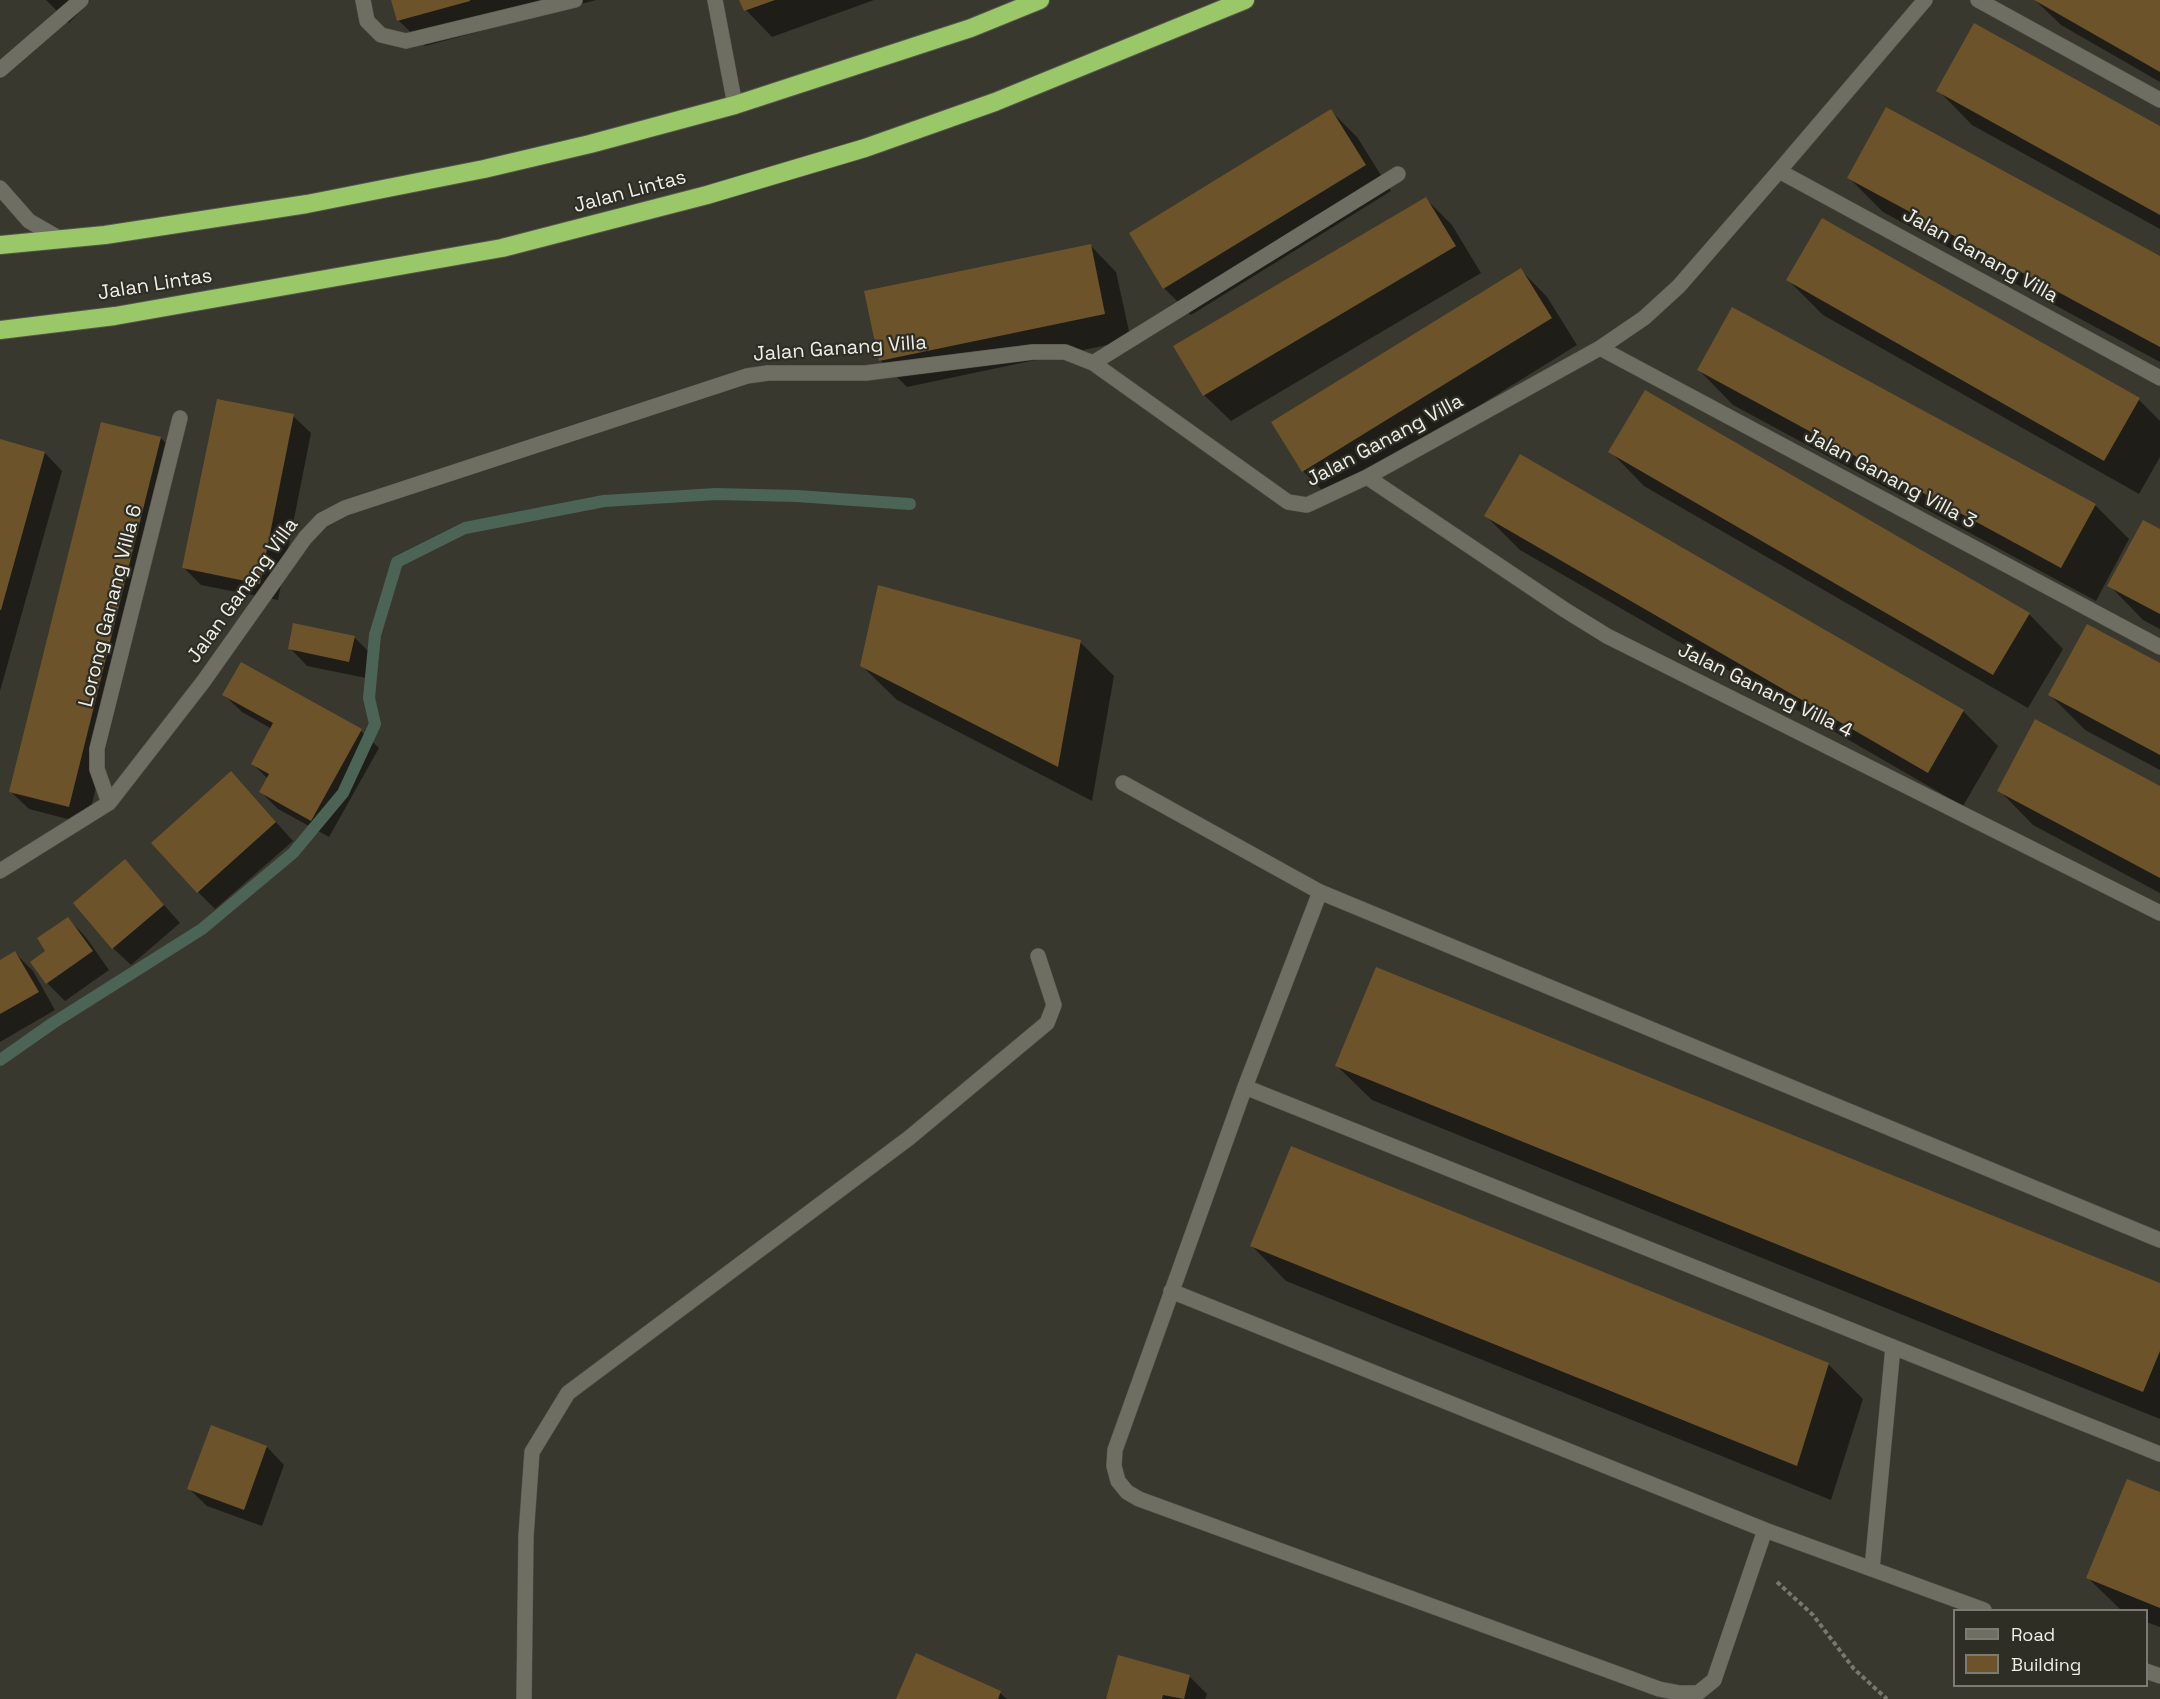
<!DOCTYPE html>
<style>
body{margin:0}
#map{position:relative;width:2160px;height:1699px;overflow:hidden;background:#39382e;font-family:"Space Grotesk",sans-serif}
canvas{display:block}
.legend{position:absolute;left:1953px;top:1609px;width:195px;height:78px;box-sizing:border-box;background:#2e2e25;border:2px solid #7b7b73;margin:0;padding:8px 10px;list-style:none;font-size:18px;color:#eeeee8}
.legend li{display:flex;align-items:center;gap:12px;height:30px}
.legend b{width:30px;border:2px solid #7b7b73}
</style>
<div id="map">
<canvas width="2160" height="1699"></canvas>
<ul class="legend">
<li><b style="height:8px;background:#6e6e63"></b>Road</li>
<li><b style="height:16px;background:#6d532a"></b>Building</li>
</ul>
</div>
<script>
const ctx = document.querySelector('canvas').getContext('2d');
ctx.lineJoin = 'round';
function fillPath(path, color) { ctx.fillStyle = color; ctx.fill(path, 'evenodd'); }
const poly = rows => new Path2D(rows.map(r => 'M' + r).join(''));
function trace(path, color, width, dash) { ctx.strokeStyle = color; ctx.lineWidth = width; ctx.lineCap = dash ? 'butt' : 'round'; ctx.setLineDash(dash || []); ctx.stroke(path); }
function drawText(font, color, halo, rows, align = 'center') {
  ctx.font = font + ' "Space Grotesk",sans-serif'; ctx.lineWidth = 4.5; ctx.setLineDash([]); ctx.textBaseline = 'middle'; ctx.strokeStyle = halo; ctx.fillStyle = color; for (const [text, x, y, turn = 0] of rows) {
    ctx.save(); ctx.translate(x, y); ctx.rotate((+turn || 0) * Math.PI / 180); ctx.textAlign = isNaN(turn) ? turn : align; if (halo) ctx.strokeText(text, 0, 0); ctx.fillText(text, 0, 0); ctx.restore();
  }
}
fillPath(poly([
 [46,0,90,0,69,23],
 [393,0,596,0,425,46,398,20],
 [741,0,874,0,772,37,746,10],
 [2035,0,2160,0,2160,82,2061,25],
 [1938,90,2160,128,2160,229,1972,125],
 [1331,111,1357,137,1391,191,1191,315,1164,288,1131,234],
 [1849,178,2160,258,2160,362,1883,212],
 [1426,199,1452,225,1481,273,1231,421,1204,395],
 [1090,245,1116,272,1131,340,907,387,880,360],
 [1521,270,1547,297,1577,345,1330,498,1303,471,1273,423],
 [1788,280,2139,400,2160,421,2160,457,2139,494,1823,315],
 [1699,370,2095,505,2129,539,2096,601,1733,405],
 [293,416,311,433,278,600,201,585,184,568],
 [161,438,178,456,87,824,29,809,11,792],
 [0,440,45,453,62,471,0,691],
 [1610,451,2029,614,2063,649,2028,708,1644,486],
 [1521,456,1963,711,1998,746,1963,806,1520,550,1486,516],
 [2160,531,2160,629,2143,620,2109,585],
 [354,637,372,655,366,678,307,666,290,648],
 [1080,642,1114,676,1092,801,897,700,862,666],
 [242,664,361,731,379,748,329,837,278,809,261,792,268,779,253,764,272,729,242,712,224,695],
 [2160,665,2160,770,2085,730,2050,695],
 [2160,788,2160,893,2033,825,1999,790],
 [248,791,293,841,215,909,198,892],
 [125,861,180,923,131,965,113,948],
 [68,919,85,936,109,970,65,1001,47,983,47,951],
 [15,953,33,971,55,1010,0,1042,0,962],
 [1337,1066,2160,1285,2160,1419,1372,1100],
 [1252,1246,1828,1364,1863,1399,1831,1500,1286,1281],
 [267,1447,284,1465,262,1526,207,1506,189,1489],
 [2160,1494,2160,1627,2146,1622,2146,1610,2121,1610,2088,1578],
 [1189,1676,1207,1694,1205,1699,1107,1699],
 [1000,1693,1007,1699,898,1699]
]), '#0007');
trace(poly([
 [0,1060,53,1023,202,929,293,853,343,793,375,724,369,698,375,635,397,562,465,528,604,501,716,494,797,496,910,504]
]), '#4b6455', 12);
fillPath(poly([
 [391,0,470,0,470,1,397,21],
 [739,0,775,0,744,11],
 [2034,0,2160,0,2160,72],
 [1974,23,2160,126,2160,215,1936,91],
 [1886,107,2160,256,2160,347,1847,178],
 [1331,109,1366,165,1163,289,1129,233],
 [1426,197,1456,246,1203,396,1173,346],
 [1822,218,2140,398,2104,461,1786,280],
 [1091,244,1105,314,879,361,864,291],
 [1521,268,1552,318,1302,472,1271,422],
 [1732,307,2096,504,2061,568,1697,370],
 [1645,390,2030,613,1993,675,1608,452],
 [217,399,294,414,260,584,182,568],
 [101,422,161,437,69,807,9,792],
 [0,439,45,452,1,610,0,610],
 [1520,454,1964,710,1928,773,1484,516],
 [2143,520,2160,529,2160,614,2107,586],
 [878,585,1081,640,1058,767,860,666],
 [293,623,355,636,349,662,288,649],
 [2087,624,2160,663,2160,755,2048,695],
 [241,662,362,729,311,821,259,792,269,774,251,764,273,723,222,695],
 [2035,719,2160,786,2160,878,1997,791],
 [231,771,276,822,197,893,151,843],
 [125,859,164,905,112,949,73,903],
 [68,917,93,951,46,984,30,962,45,951,37,938],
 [15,951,39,992,0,1014,0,960],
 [1376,967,2160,1283,2160,1351,2143,1392,1335,1066],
 [1291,1146,1829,1363,1797,1466,1250,1246],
 [211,1425,267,1446,244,1510,187,1489],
 [2127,1479,2160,1492,2160,1608,2086,1578],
 [916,1653,1001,1691,998,1699,896,1699],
 [1118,1655,1190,1675,1184,1699,1163,1695,1162,1699,1106,1699]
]), '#6d532a');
const lane = poly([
 [363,0,367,21,381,35,406,41,575,0],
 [715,0,735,105],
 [1123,783,1320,892,2160,1240],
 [1320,892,1245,1087,1115,1450,1114,1466,1118,1481,1127,1492,1139,1499,1659,1689,1680,1693,1698,1693,1714,1680,1765,1530],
 [1245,1087,2160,1454],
 [1171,1291,1765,1530,1984,1610],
 [1872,1569,1893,1347],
 [2146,1671,2160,1676]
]);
const street = poly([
 [1978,0,2160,100],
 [0,70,81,0],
 [1779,171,1925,0],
 [0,188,29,221,62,240],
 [1600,348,2160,647],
 [1093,363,1398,174],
 [1367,477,1565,610,1607,636,2160,913],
 [109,803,97,769,97,749,180,418],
 [0,871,109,803,203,682,305,538,322,520,345,508,747,376,768,373,866,373,1033,352,1065,352,1093,363,1288,502,1307,505,1367,477,1600,348,1644,318,1679,286,1779,171,2160,378],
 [524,1699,526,1536,532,1452,568,1393,909,1138,1047,1023,1054,1005,1038,956]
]);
const highway = poly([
 [0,245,105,235,307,204,484,169,590,144,735,105,971,28,1040,0],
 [0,330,115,316,502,248,707,195,865,148,995,102,1245,0]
]);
trace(lane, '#56554d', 16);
trace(street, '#56554d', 16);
trace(highway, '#56554d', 20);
trace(poly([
 [1777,1582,1813,1615,1854,1669,1887,1699]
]), '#78786f', 4, [4.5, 3]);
trace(lane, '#6e6e63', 15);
trace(street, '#6e6e63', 15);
trace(highway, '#9ac868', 18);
drawText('20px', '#eeeee8', '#2e2e25', [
 ["Jalan Lintas",630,192,-15],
 ["Jalan Ganang Villa",1980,256,29],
 ["Jalan Lintas",155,285,-9],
 ["Jalan Ganang Villa",840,349,-4],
 ["Jalan Ganang Villa",1385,441,-28],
 ["Jalan Ganang Villa 3",1890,479,28],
 ["Jalan Ganang Villa",243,591,-54],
 ["Lorong Ganang Villa 6",111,606,-76],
 ["Jalan Ganang Villa 4",1765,691,26]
]);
</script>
